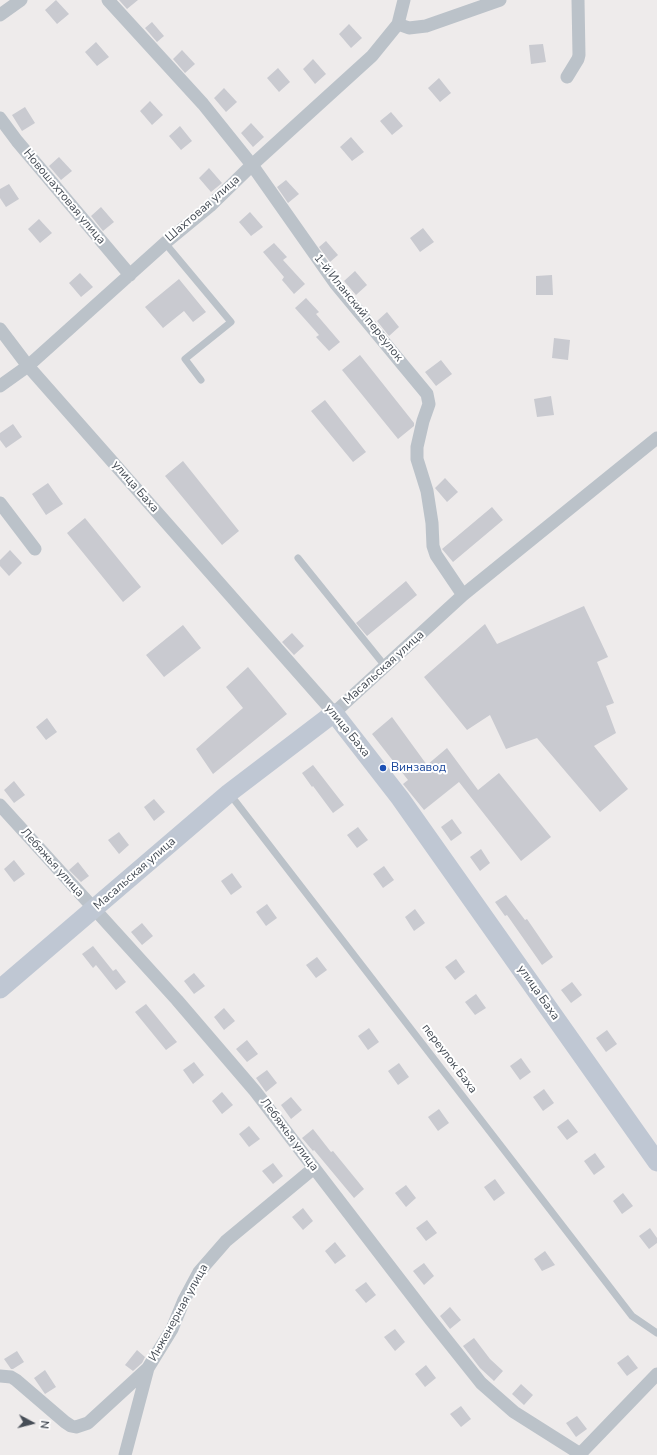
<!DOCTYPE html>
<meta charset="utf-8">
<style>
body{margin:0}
#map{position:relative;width:657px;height:1455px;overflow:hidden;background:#eeebeb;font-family:"Nunito Sans",sans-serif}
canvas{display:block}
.north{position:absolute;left:12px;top:1403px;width:40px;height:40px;-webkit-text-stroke:3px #fff;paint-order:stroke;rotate:97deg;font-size:11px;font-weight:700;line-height:16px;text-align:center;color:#464d56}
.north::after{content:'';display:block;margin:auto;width:14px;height:18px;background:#464d56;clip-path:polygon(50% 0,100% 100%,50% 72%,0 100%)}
</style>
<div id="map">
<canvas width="657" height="1455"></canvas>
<div class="north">N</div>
</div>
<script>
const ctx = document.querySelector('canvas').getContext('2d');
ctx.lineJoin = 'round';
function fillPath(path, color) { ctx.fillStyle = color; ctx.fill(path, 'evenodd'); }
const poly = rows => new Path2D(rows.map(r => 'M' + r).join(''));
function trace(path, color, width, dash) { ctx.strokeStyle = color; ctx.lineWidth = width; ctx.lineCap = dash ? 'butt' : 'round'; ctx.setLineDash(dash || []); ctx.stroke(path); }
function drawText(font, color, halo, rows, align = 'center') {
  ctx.font = font + ' "Nunito Sans",sans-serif'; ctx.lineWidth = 4; ctx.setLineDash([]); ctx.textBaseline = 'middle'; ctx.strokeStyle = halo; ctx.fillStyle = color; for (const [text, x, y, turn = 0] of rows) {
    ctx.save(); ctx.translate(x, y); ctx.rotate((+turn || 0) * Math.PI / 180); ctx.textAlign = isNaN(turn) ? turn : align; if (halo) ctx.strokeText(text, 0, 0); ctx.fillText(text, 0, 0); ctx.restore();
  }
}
fillPath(poly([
 [56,0,69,14,57,24,45,10],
 [119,0,138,0,127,9],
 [152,22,164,36,157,42,145,28],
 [349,24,362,38,351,48,339,34],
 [96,42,109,57,97,66,85,52],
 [543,44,546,62,531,64,529,45],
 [182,50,195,64,185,73,173,59],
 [313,59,326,74,315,84,303,69],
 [278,68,290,82,279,92,267,78],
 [439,78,451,93,440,102,428,88],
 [224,88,237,102,226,112,214,98],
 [150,101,163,115,152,125,140,111],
 [25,107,35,123,22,131,12,115],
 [391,112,403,126,392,135,380,121],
 [251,123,264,137,253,147,241,133],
 [180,126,192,141,181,150,169,136],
 [351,137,364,152,352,161,340,147],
 [59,157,72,171,61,180,49,166],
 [209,168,222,183,211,192,199,178],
 [286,180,299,194,288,203,277,187],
 [9,184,19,199,6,207,0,198,0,189],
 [101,207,114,222,103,231,91,216],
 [250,212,263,227,251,236,239,222],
 [39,219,52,233,40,243,28,229],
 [423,228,434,242,420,252,410,238],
 [326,241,338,255,330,262,319,247],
 [274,243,287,257,283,260,305,284,294,294,282,280,284,277,263,252],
 [355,271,367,285,356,295,344,281],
 [80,273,93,287,81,297,69,283],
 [552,275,553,295,536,295,536,276],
 [179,279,206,312,193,322,184,311,163,328,145,307],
 [306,298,319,312,316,314,340,342,329,351,316,337,319,335,295,308],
 [387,312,399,327,389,336,377,321],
 [554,338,570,340,568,360,552,358],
 [360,355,414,423,414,426,398,439,342,370],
 [441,360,452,374,436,386,425,372],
 [551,396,554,415,537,417,534,399],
 [325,400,366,452,353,462,311,411],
 [13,424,22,437,6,448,0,440,0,433],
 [183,461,239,531,222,545,165,476],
 [445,478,458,492,447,502,435,488],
 [48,483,63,504,46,515,32,494],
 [492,507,503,520,453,562,442,549],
 [85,518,141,587,123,602,67,533],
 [10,550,22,563,9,576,0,566,0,560],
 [406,581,417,595,367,636,356,623],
 [584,606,608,657,597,662,614,703,606,706,616,733,594,746,628,789,600,812,537,738,506,749,490,715,467,730,424,677,485,624,497,644],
 [183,625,201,648,164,677,146,655],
 [292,633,304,646,294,655,282,642],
 [248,667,287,714,213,774,196,749,243,708,226,687],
 [392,717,427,765,447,748,478,790,499,773,551,837,521,861,459,782,424,810,403,784,408,780,372,734],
 [47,718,57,732,46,740,36,727],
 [313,765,344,805,333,813,313,786,312,787,302,773],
 [14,781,25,795,14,803,4,790],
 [154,799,165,812,154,821,144,807],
 [452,819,462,833,451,841,441,827],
 [358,827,368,840,357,848,347,835],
 [119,832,129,845,119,854,108,840],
 [481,849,490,863,480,871,470,857],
 [14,860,25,874,14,882,4,869],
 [78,862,89,876,81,882,69,870],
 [384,866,394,880,383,888,373,874],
 [232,873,242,887,231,895,221,881],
 [506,895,525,920,527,919,553,957,542,965,507,915,505,916,495,902],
 [267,904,277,918,266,926,256,912],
 [415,909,425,923,414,931,405,917],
 [142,923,153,936,142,945,131,932],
 [93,946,113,971,116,969,126,982,116,990,96,965,93,968,82,954],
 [317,957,327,970,316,978,306,965],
 [456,959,465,972,455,980,445,967],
 [194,973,205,986,194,994,184,981],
 [572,982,582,995,571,1003,561,990],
 [476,994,486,1008,475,1015,465,1002],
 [146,1004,177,1042,166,1050,135,1012],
 [224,1008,235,1021,224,1030,214,1017],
 [369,1028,379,1042,368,1050,358,1036],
 [607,1030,617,1044,606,1052,596,1038],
 [247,1040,258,1054,247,1062,236,1049],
 [521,1058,531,1072,520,1080,510,1066],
 [194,1062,204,1075,193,1084,183,1070],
 [399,1063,409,1077,398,1085,388,1071],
 [267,1070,277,1083,266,1092,256,1078],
 [544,1089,554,1103,543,1111,533,1097],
 [222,1092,233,1105,222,1114,212,1101],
 [291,1097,302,1110,291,1119,281,1105],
 [439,1109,449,1123,438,1131,428,1117],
 [568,1119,578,1132,567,1140,557,1127],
 [249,1126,260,1139,249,1147,239,1134],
 [313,1129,331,1152,333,1151,364,1189,354,1198,314,1150,313,1151,302,1138],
 [595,1153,605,1167,594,1175,584,1161],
 [273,1163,283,1176,273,1184,262,1171],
 [495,1179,505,1193,494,1201,484,1187],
 [406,1185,416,1198,406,1207,395,1193],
 [623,1193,633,1206,622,1214,613,1201],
 [303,1208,313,1221,303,1230,292,1217],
 [427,1220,437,1233,426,1241,416,1228],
 [650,1228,657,1238,657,1243,649,1249,639,1236],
 [335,1242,346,1256,335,1264,325,1251],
 [545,1251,555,1265,542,1271,534,1259],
 [424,1263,434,1276,424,1285,413,1271],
 [366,1282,376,1295,366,1303,355,1290],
 [450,1307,461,1320,450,1329,440,1316],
 [395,1329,405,1342,395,1351,384,1337],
 [474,1338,490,1359,503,1371,494,1381,480,1368,463,1346],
 [137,1350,145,1357,142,1363,133,1371,125,1365],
 [17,1351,24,1362,13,1369,11,1369,4,1359],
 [628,1355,638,1368,627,1376,617,1363],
 [426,1365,436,1378,425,1387,415,1374],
 [45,1370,56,1387,45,1394,34,1378],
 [521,1384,533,1395,524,1405,512,1394],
 [461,1406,471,1419,461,1427,450,1414],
 [577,1416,587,1429,576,1437,566,1423]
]), '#c9cad0');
trace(poly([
 [165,243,231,322,185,359,201,380],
 [298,558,385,666],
 [229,793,632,1316,657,1333]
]), '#bbc2c9', 7);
trace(poly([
 [108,0,203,104,252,165,335,283,427,394,429,404,423,421,417,447,417,459,427,491,432,523,433,546,436,555,463,595],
 [0,15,21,0],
 [398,24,409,28,426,26,500,0],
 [567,77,578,59,579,55,578,0],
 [0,118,17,141,130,275],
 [0,329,28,366,334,713,463,595,657,438],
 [0,386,28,366,165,243,210,206,252,165,372,56,398,24,404,0],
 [0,503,35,549],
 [0,805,177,1000,255,1091,430,1319,481,1383,514,1412,582,1455],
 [0,1376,11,1377,16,1380,65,1422,71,1426,76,1427,88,1423,148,1368],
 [125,1455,148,1368,172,1329,184,1300,199,1272,226,1241,314,1168],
 [581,1455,581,1453,657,1374]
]), '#bbc2c9', 13);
trace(poly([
 [0,989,229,793,334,713,400,798,657,1162]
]), '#bfc7d3', 19);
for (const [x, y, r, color] of [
 [383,768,4,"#1a4fb4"]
]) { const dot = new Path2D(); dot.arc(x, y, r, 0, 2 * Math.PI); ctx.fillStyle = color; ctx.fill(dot); trace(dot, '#fff', 1.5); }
drawText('12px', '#464d56', '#fff', [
 ["Новошахтовая улица",64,197,50],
 ["Шахтовая улица",203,209,-41],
 ["1-й Иланский переулок",358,308,51],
 ["улица Баха",135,487,49],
 ["Масальская улица",384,668,-42],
 ["улица Баха",347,731,51],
 ["Лебяжья улица",52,863,48],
 ["Масальская улица",135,874,-41],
 ["улица Баха",538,993,55],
 ["переулок Баха",449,1059,53],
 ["Лебяжья улица",289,1135,53],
 ["Инженерная улица",179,1313,-61]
]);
drawText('12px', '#164399', '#fff', [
 ["Винзавод",391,768]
], 'left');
</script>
